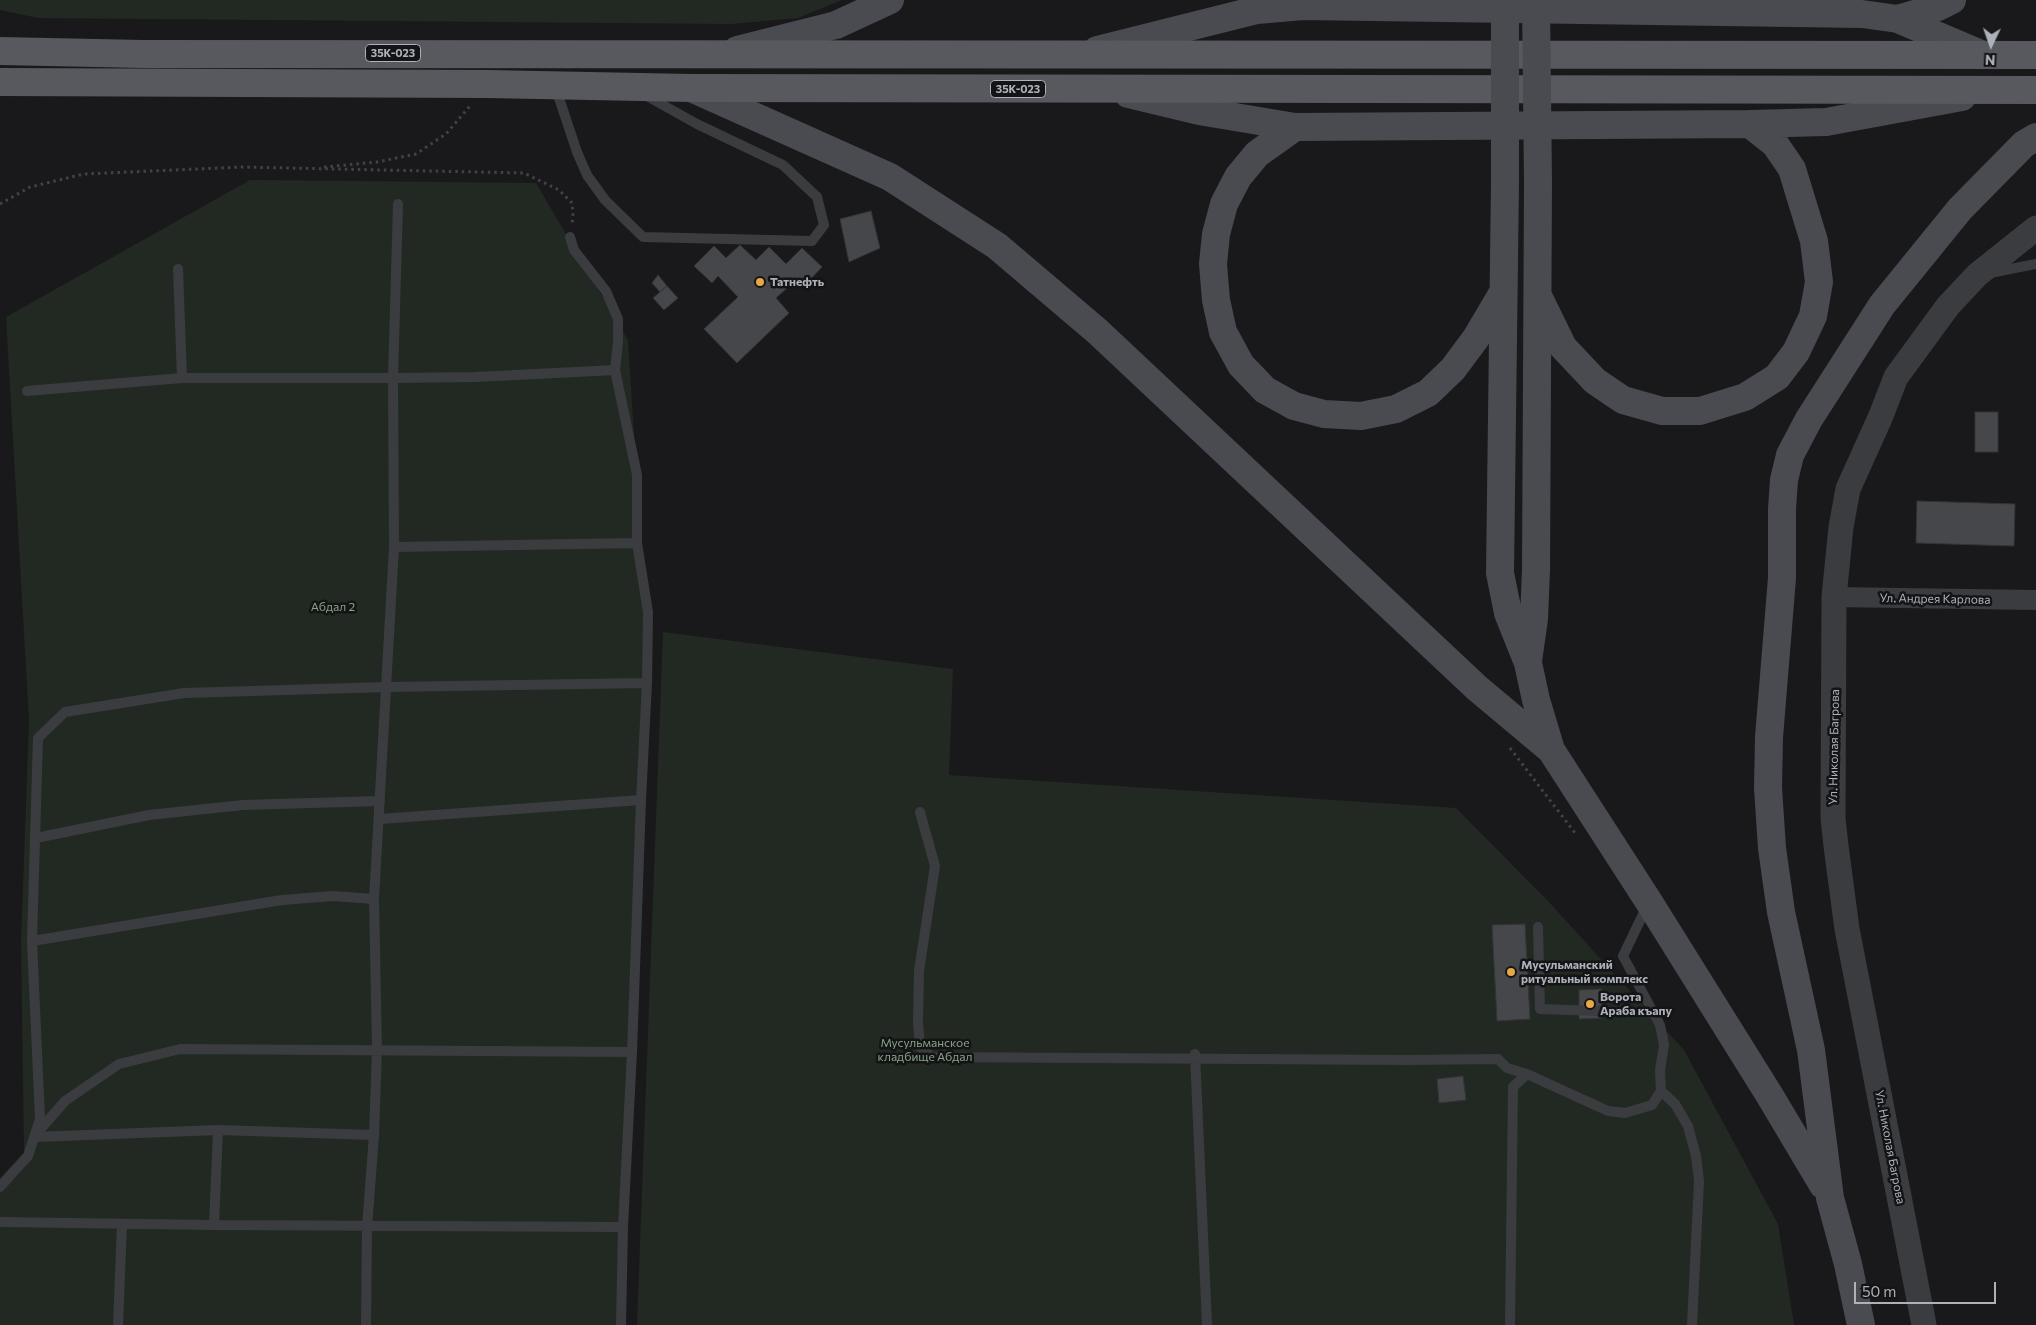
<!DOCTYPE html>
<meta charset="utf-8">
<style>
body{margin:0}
#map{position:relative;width:2036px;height:1325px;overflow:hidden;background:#19191b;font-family:Commissioner,sans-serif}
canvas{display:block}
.north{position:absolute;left:1966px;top:20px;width:50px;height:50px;-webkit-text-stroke:4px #141416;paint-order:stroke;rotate:183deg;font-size:14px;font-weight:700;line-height:20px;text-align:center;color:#adb1ba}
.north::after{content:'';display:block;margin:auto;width:18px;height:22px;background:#adb1ba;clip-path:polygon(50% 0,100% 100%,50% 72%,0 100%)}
.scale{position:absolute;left:1854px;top:1282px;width:142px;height:22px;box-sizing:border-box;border:2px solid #adb1ba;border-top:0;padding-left:6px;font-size:15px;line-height:18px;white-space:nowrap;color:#adb1ba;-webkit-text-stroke:4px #141416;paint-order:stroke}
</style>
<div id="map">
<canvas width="2036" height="1325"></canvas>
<div class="north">N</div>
<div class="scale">50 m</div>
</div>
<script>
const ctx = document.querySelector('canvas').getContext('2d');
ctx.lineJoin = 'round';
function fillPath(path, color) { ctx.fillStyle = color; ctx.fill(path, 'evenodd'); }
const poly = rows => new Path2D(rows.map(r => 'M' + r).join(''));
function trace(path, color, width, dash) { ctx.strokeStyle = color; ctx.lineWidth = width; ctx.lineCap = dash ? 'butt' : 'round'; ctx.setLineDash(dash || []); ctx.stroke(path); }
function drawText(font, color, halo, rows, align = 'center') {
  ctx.font = font + ' Commissioner,sans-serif'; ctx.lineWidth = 5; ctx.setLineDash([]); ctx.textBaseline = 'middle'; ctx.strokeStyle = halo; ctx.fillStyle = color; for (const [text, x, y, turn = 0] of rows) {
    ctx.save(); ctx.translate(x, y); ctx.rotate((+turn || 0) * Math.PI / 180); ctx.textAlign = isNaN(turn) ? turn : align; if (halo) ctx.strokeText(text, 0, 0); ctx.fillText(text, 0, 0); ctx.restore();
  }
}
fillPath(poly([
 [0,0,842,0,798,18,731,24,38,18,0,10],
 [250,180,536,183,628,340,645,612,624,1325,0,1325,0,1178,24,1152,21,942,29,721,6,317],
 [663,632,953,669,949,775,1456,808,1547,900,1684,1050,1778,1224,1794,1325,637,1325]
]), '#222922');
const building = poly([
 [871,211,880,248,849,262,840,219,871,211],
 [740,245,756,260,769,247,786,264,802,248,822,267,805,285,798,278,776,298,789,313,737,363,704,329,738,297,718,276,712,283,694,266,714,246,726,258,740,245],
 [658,275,667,286,660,292,652,283,658,275],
 [667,286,678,298,664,310,653,298,667,286],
 [1975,412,1998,412,1998,452,1975,452,1975,412],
 [1917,501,2015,504,2014,546,1916,543,1917,501],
 [1525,924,1530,1019,1497,1021,1492,925,1525,924],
 [1602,989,1602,1018,1579,1019,1579,990,1602,989],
 [1463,1076,1466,1100,1439,1103,1437,1079,1463,1076]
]);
fillPath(building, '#46474b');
trace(building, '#343437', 1);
trace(poly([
 [324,167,377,162,416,154,446,134,470,106],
 [0,204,30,187,84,174,242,167,524,173,559,190,572,203,573,214,572,224],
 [1510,748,1575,833]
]), '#414347', 3, [2.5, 4]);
trace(poly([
 [555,86,577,152,587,175,605,200,643,237,812,241,824,225,817,197,783,165,697,124,645,95],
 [178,269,182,378],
 [1990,273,2036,264],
 [615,370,637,475,637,543,648,612,647,683,641,800,632,1052,623,1227,621,1325],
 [27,391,182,378,393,378,398,204],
 [394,547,637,543],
 [920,812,935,866,919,971,918,1023,920,1047,932,1057,1407,1060,1498,1059,1507,1068,1527,1074],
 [380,819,641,800],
 [36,838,149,815,243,805,380,801],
 [1538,927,1540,1009,1653,1013],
 [32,941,282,900,333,896,374,899],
 [1195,1054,1207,1325],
 [1661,1091,1675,1104,1688,1126,1696,1156,1699,1181,1692,1325],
 [38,1132,65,1101,119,1064,180,1049,632,1052],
 [35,1137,218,1130,374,1135],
 [0,1187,28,1156,40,1119,32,941,38,738,65,712,184,693,387,687,647,683],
 [0,1222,214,1225,623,1227],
 [214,1225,218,1130],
 [118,1325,122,1224],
 [366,1325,367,1227,374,1135,377,1049,374,899,394,547,393,378,476,377,615,370,618,342,618,319,606,291,574,250,570,237],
 [1510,1325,1513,1087,1527,1074,1608,1111,1625,1113,1652,1105,1661,1091,1660,1070,1664,1045,1660,1025,1623,956,1647,906]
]), '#3b3c40', 10);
trace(poly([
 [1834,597,2036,600]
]), '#3b3c40', 20);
trace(poly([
 [1924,1325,1847,929,1836,846,1833,818,1834,597,1841,527,1848,489,1880,418,1896,377,1948,306,1977,275,2036,228]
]), '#3b3c40', 25);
trace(poly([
 [1898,19,1938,7,1952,0],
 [737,50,836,25,890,0],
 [1097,50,1257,10,1303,6,1862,14,1898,19,1983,55],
 [691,88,890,177,997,246,1097,331,1477,688,1551,750],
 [1128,94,1199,111,1295,127,1750,124,1826,122,1962,97],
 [1295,127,1257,154,1238,177,1224,204,1216,234,1213,264,1216,300,1223,332,1241,365,1265,390,1294,406,1324,414,1361,416,1396,409,1428,393,1453,369,1476,338,1502,294],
 [1505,182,1500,573,1508,613,1528,663,1536,700,1551,750,1649,902,1770,1096,1823,1185],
 [1538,296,1563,347,1595,381,1623,400,1662,411,1700,411,1745,397,1777,377,1796,352,1813,316,1819,282,1814,241,1792,169,1775,144,1750,124],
 [1528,661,1534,619,1536,570,1538,183],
 [1861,1325,1848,1264,1830,1198,1811,1050,1781,912,1772,848,1768,788,1769,737,1782,578,1782,509,1784,480,1790,455,1809,419,1882,305,1960,209,2024,144,2036,137]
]), '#494b50', 28);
trace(poly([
 [0,51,143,54,2036,55],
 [0,82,488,84,691,88,2036,90]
]), '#57595f', 28);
trace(poly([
 [1536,0,1538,183],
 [1505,182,1505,0]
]), '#494b50', 28);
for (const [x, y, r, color] of [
 [760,282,5,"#e6a946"],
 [1511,972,5,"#e6a946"],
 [1590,1004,5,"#e6a946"]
]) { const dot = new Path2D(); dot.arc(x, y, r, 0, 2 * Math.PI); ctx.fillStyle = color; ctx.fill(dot); trace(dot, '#141416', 2); }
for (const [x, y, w] of [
 [393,53,55],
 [1018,89,55]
]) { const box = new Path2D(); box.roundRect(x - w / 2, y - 8.5, w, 17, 4); ctx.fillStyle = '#141416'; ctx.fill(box); trace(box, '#adb1ba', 1); }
drawText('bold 11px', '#adb1ba', null, [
 ["35К-023",393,53],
 ["35К-023",1018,89]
]);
drawText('bold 12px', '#adb1ba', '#141416', [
 ["Татнефть",770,282],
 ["Мусульманский",1521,965],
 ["ритуальный комплекс",1521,979],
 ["Ворота",1600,997],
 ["Араба къапу",1600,1011]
], 'left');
drawText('12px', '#adb1ba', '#141416', [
 ["Ул. Андрея Карлова",1935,599,1],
 ["Ул. Николая Багрова",1834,747,-89],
 ["Ул. Николая Багрова",1890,1147,79]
]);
drawText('12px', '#85a486', '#141416', [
 ["Абдал 2",333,607],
 ["Мусульманское",925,1043],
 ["кладбище Абдал",925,1057]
]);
</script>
